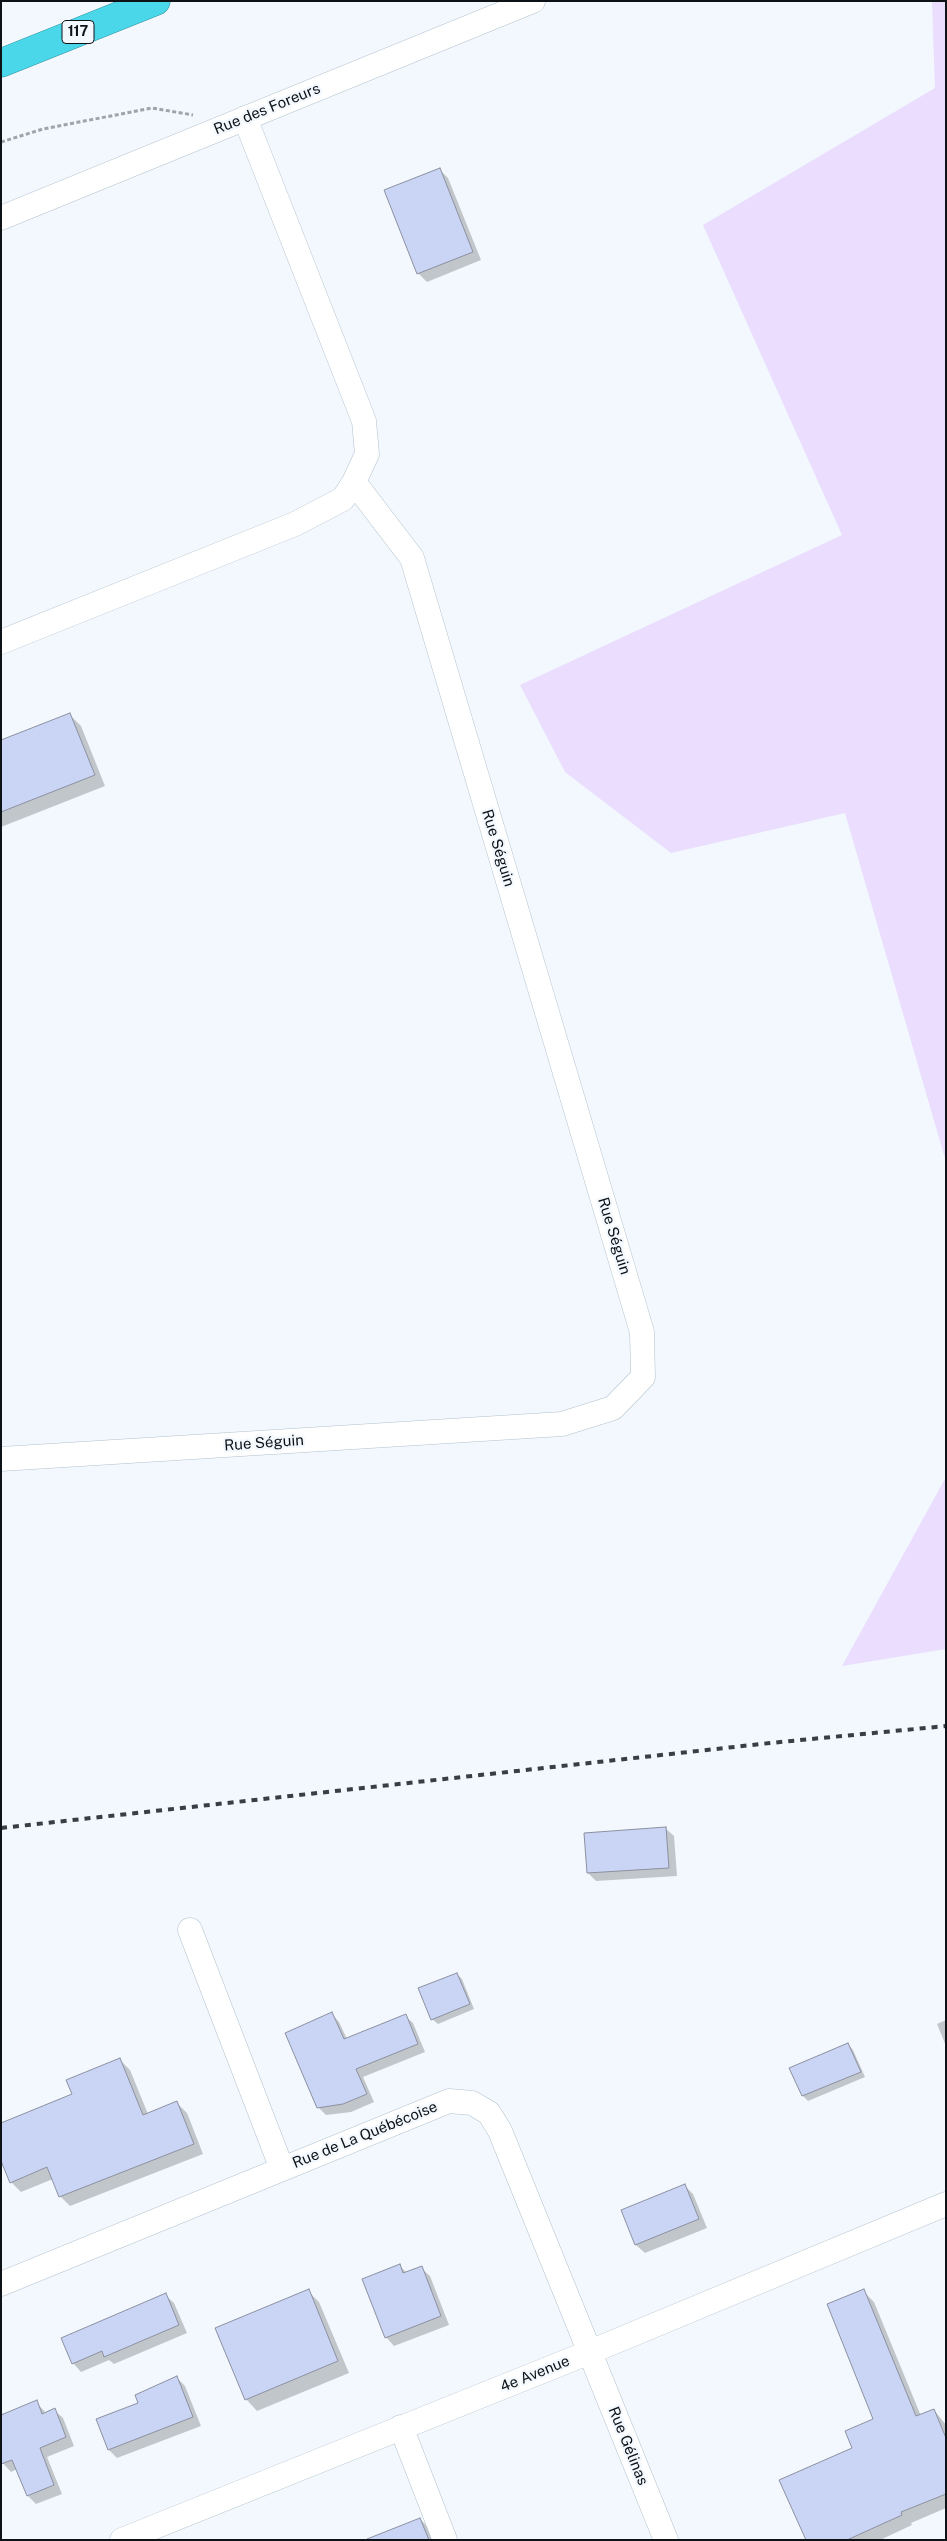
<!DOCTYPE html>
<meta charset="utf-8">
<style>
body{margin:0}
#map{position:relative;width:947px;height:2541px;overflow:hidden;background:#f2f8fd;font-family:"Public Sans",sans-serif}
canvas{display:block}
.frame{position:absolute;inset:0;border:2px solid #0d1216;pointer-events:none}
</style>
<div id="map">
<canvas width="947" height="2541"></canvas>
<div class="frame"></div>
</div>
<script>
const ctx = document.querySelector('canvas').getContext('2d');
ctx.lineJoin = 'round';
function fillPath(path, color) { ctx.fillStyle = color; ctx.fill(path, 'evenodd'); }
const poly = rows => new Path2D(rows.map(r => 'M' + r).join(''));
function trace(path, color, width, dash) { ctx.strokeStyle = color; ctx.lineWidth = width; ctx.lineCap = dash ? 'butt' : 'round'; ctx.setLineDash(dash || []); ctx.stroke(path); }
function drawText(font, color, halo, rows, align = 'center') {
  ctx.font = font + ' "Public Sans",sans-serif'; ctx.lineWidth = 4.5; ctx.setLineDash([]); ctx.textBaseline = 'middle'; ctx.strokeStyle = halo; ctx.fillStyle = color; for (const [text, x, y, turn = 0] of rows) {
    ctx.save(); ctx.translate(x, y); ctx.rotate((+turn || 0) * Math.PI / 180); ctx.textAlign = isNaN(turn) ? turn : align; if (halo) ctx.strokeText(text, 0, 0); ctx.fillText(text, 0, 0); ctx.restore();
  }
}
fillPath(poly([
 [932,1,946,1,946,1162,845,813,671,853,565,772,520,685,842,535,703,225,935,88],
 [946,1477,946,1649,842,1666]
]), '#eaddfe');
fillPath(poly([
 [440,170,448,178,481,260,427,282,418,273],
 [70,715,81,726,105,786,1,827,1,742],
 [665,1828,674,1836,677,1876,596,1881,588,1873],
 [457,1974,462,1979,474,2009,438,2024,432,2019],
 [332,2014,339,2022,347,2039,405,2016,413,2023,425,2052,363,2077,374,2102,351,2112,326,2115,318,2107],
 [946,2020,946,2046,937,2024],
 [848,2044,853,2050,865,2077,808,2101,803,2096,791,2068],
 [120,2060,130,2070,148,2114,177,2103,187,2113,203,2154,70,2206,60,2196,53,2179,21,2192,11,2182,74,2094],
 [685,2186,693,2194,707,2228,645,2253,636,2245,623,2211],
 [400,2266,407,2273,421,2268,430,2276,449,2325,394,2346,386,2337],
 [308,2291,319,2302,349,2373,257,2411,246,2399],
 [863,2291,874,2302,921,2416,934,2410,946,2425,946,2508,911,2523,912,2525,880,2540,807,2540,854,2449,875,2420],
 [165,2295,174,2303,187,2333,114,2364,109,2360,81,2372,73,2363],
 [177,2378,185,2386,201,2426,117,2458,109,2450,98,2420,140,2404],
 [36,2402,46,2413,54,2410,63,2418,74,2446,47,2457,62,2494,36,2504,28,2496,17,2469,11,2472,1,2461],
 [420,2519,431,2530,435,2540,369,2540]
]), '#0003');
const building = poly([
 [440,168,473,252,417,274,384,190,440,168],
 [70,713,95,775,1,812,1,740,70,713],
 [666,1827,669,1868,587,1873,584,1833,666,1827],
 [457,1973,470,2004,431,2020,418,1988,457,1973],
 [332,2012,344,2039,406,2014,418,2044,356,2069,367,2094,343,2104,317,2108,285,2033,332,2012],
 [848,2043,861,2072,802,2096,789,2068,848,2043],
 [120,2058,143,2115,177,2101,194,2144,59,2197,47,2167,10,2183,1,2161,1,2123,72,2094,66,2080,120,2058],
 [685,2184,699,2219,635,2245,621,2210,685,2184],
 [400,2264,403,2273,422,2266,441,2316,385,2338,362,2279,400,2264],
 [309,2289,338,2361,245,2400,215,2328,309,2289],
 [864,2289,916,2416,934,2409,946,2438,946,2494,901,2512,902,2515,847,2540,806,2540,779,2480,852,2448,845,2431,873,2419,827,2304,864,2289],
 [166,2293,179,2325,104,2357,102,2351,72,2364,61,2338,166,2293],
 [177,2376,193,2417,108,2450,96,2419,138,2403,135,2395,177,2376],
 [37,2400,42,2414,55,2408,66,2437,40,2448,54,2485,27,2496,12,2460,1,2464,1,2415,37,2400],
 [420,2518,429,2540,367,2540,367,2539,420,2518]
]);
fillPath(building, '#cad5f6');
trace(building, '#8b90a0', 1);
const minor = poly([
 [1,218,533,1],
 [1,642,295,524,343,499,354,482,367,454,364,421,245,118],
 [1,1459,562,1424,613,1408,643,1377,642,1332,412,558,354,482],
 [190,1930,282,2169],
 [1,2284,449,2101,472,2103,489,2113,500,2131,666,2540],
 [401,2427,445,2540],
 [122,2540,590,2352,946,2204]
]);
const highway = poly([
 [1,63,156,1]
]);
trace(minor, '#b2c2cd', 25);
trace(highway, '#34929f', 29);
trace(poly([
 [1,142,43,129,152,108,193,115]
]), '#9ea4a8', 3, [4, 2.5]);
trace(minor, '#fff', 24);
trace(highway, '#49d7e9', 28);
trace(poly([
 [1,1828,770,1743,946,1726]
]), '#393e42', 4, [6, 6]);
for (const [x, y, w] of [
 [78,32,32]
]) { const box = new Path2D(); box.roundRect(x - w / 2, y - 11.5, w, 23, 4); ctx.fillStyle = '#f2f8fd'; ctx.fill(box); trace(box, '#0d1216', 1); }
drawText('bold 14px', '#0d1216', null, [
 ["117",78,32]
]);
drawText('15px', '#0d1216', '#f2f8fd', [
 ["Rue des Foreurs",267,109,-22],
 ["Rue Séguin",498,848,73],
 ["Rue Séguin",614,1236,73],
 ["Rue Séguin",264,1443,-4],
 ["Rue de La Québécoise",365,2135,-22],
 ["4e Avenue",535,2374,-22],
 ["Rue Gélinas",628,2446,68]
]);
</script>
